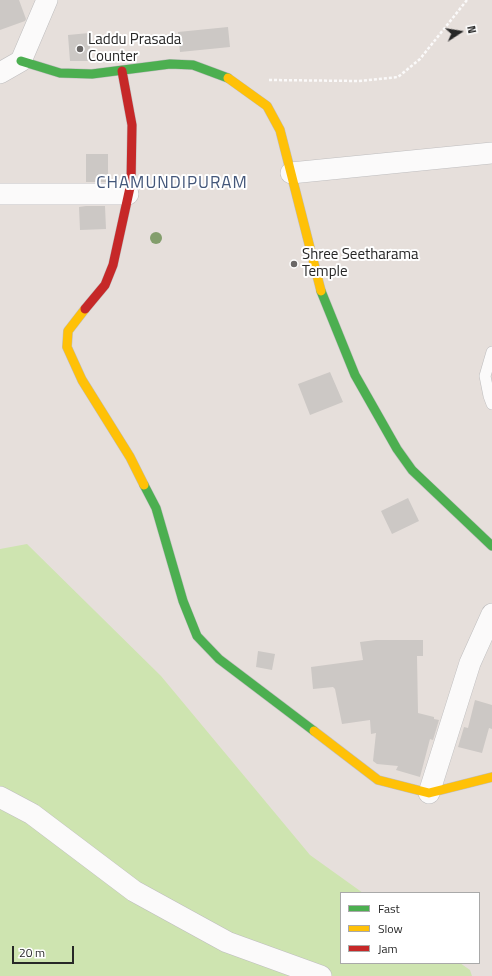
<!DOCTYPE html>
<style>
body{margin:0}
#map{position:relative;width:492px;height:976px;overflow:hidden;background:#e6dfdb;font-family:"Titillium Web",sans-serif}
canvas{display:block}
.legend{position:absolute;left:340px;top:892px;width:140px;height:72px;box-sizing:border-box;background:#fff;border:1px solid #a9a9a9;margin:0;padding:5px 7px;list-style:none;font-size:12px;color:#272727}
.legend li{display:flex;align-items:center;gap:8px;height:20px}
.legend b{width:20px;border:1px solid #a9a9a9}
.north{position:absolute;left:440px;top:12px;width:40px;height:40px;-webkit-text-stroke:3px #fff;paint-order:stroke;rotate:78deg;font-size:11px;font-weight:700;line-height:16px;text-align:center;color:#272727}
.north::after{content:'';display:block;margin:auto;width:14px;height:18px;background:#272727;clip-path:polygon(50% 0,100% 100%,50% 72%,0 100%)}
.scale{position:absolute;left:12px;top:946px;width:62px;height:18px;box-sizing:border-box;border:2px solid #272727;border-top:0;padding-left:5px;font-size:12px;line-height:14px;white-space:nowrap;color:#272727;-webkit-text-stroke:3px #fff;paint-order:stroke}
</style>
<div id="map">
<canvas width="492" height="976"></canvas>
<ul class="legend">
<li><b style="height:5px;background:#4caf50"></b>Fast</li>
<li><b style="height:5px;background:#ffc107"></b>Slow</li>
<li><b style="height:5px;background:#c62828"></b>Jam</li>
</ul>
<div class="north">N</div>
<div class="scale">20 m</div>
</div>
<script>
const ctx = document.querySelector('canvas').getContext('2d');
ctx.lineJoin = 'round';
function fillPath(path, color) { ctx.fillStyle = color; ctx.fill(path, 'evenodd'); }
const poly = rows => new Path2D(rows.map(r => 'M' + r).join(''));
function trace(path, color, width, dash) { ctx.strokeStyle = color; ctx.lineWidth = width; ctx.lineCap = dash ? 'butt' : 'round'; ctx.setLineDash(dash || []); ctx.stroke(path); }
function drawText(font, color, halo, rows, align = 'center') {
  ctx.font = font + ' "Titillium Web",sans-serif'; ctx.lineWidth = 4; ctx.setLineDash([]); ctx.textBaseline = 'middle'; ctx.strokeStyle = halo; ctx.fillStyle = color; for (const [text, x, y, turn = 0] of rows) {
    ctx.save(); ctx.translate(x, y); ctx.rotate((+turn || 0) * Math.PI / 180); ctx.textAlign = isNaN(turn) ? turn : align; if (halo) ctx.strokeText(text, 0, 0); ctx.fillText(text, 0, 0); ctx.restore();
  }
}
fillPath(poly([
 [27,544,161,676,310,855,363,893,341,893,341,963,460,963,470,970,472,976,0,976,0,549]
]), '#cee4b0');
fillPath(poly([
 [0,0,19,0,26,19,25,21,0,30],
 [228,27,230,47,180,52,178,32],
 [89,33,91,61,70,61,68,35],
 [86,154,108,154,108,182,86,182],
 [86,206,105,206,106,229,80,230,79,207],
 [330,372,343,402,310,415,298,384],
 [408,498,419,521,392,534,381,511],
 [376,640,423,640,423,656,417,656,418,713,434,717,434,719,439,720,433,740,430,739,420,777,396,770,398,766,377,764,373,761,376,733,371,734,370,720,342,724,335,689,333,687,313,689,311,667,363,660,360,642],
 [258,651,275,654,272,670,256,667],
 [475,700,492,705,492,729,489,728,482,753,458,747,464,727,468,728]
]), '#ccc8c5');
const lane = poly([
 [492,352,485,376,489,396,492,404]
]);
const street = poly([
 [0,73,21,61,47,0],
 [291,173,492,153],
 [0,194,128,194],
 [429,793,470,663,492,614],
 [0,797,32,814,134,891,227,942,321,976]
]);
const fast = poly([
 [21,61,60,73,92,74,170,64,193,65,228,78],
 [321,291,355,375,397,449,412,470,492,546],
 [144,485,156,508,183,601,197,636,219,659,314,731]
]);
const slow = poly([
 [228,78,267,106,280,130,321,291],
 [85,309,68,331,67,347,82,380,130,457,144,485],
 [314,731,378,780,429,793,492,777]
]);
const jam = poly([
 [85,309,105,285,113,265,131,183,132,125,122,71]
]);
trace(lane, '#bebdbe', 12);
trace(street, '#bebdbe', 22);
trace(fast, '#bebdbe', 10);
trace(slow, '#bebdbe', 10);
trace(jam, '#bebdbe', 10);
trace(poly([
 [269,80,359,81,398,77,420,59,467,0]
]), '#fbfafa', 2.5, [3, 2]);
trace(lane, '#fbfafa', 11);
trace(street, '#fbfafa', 21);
trace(fast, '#4caf50', 9);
trace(slow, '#ffc107', 9);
trace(jam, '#c62828', 9);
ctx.fillStyle = '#839e6c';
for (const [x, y] of [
 [156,238]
]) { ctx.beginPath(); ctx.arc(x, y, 6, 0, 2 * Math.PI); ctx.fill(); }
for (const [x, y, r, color] of [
 [80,49,4,"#6a6766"],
 [294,264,4,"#6a6766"]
]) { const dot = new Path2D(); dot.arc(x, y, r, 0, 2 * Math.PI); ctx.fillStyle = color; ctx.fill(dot); trace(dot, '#fff', 1.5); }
drawText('15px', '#272727', '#fff', [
 ["Laddu Prasada",88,40],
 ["Counter",88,57],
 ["Shree Seetharama",302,255],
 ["Temple",302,272]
], 'left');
ctx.letterSpacing = '1px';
drawText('17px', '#44577a', '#fff', [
 ["CHAMUNDIPURAM",172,184]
]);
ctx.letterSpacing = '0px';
</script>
